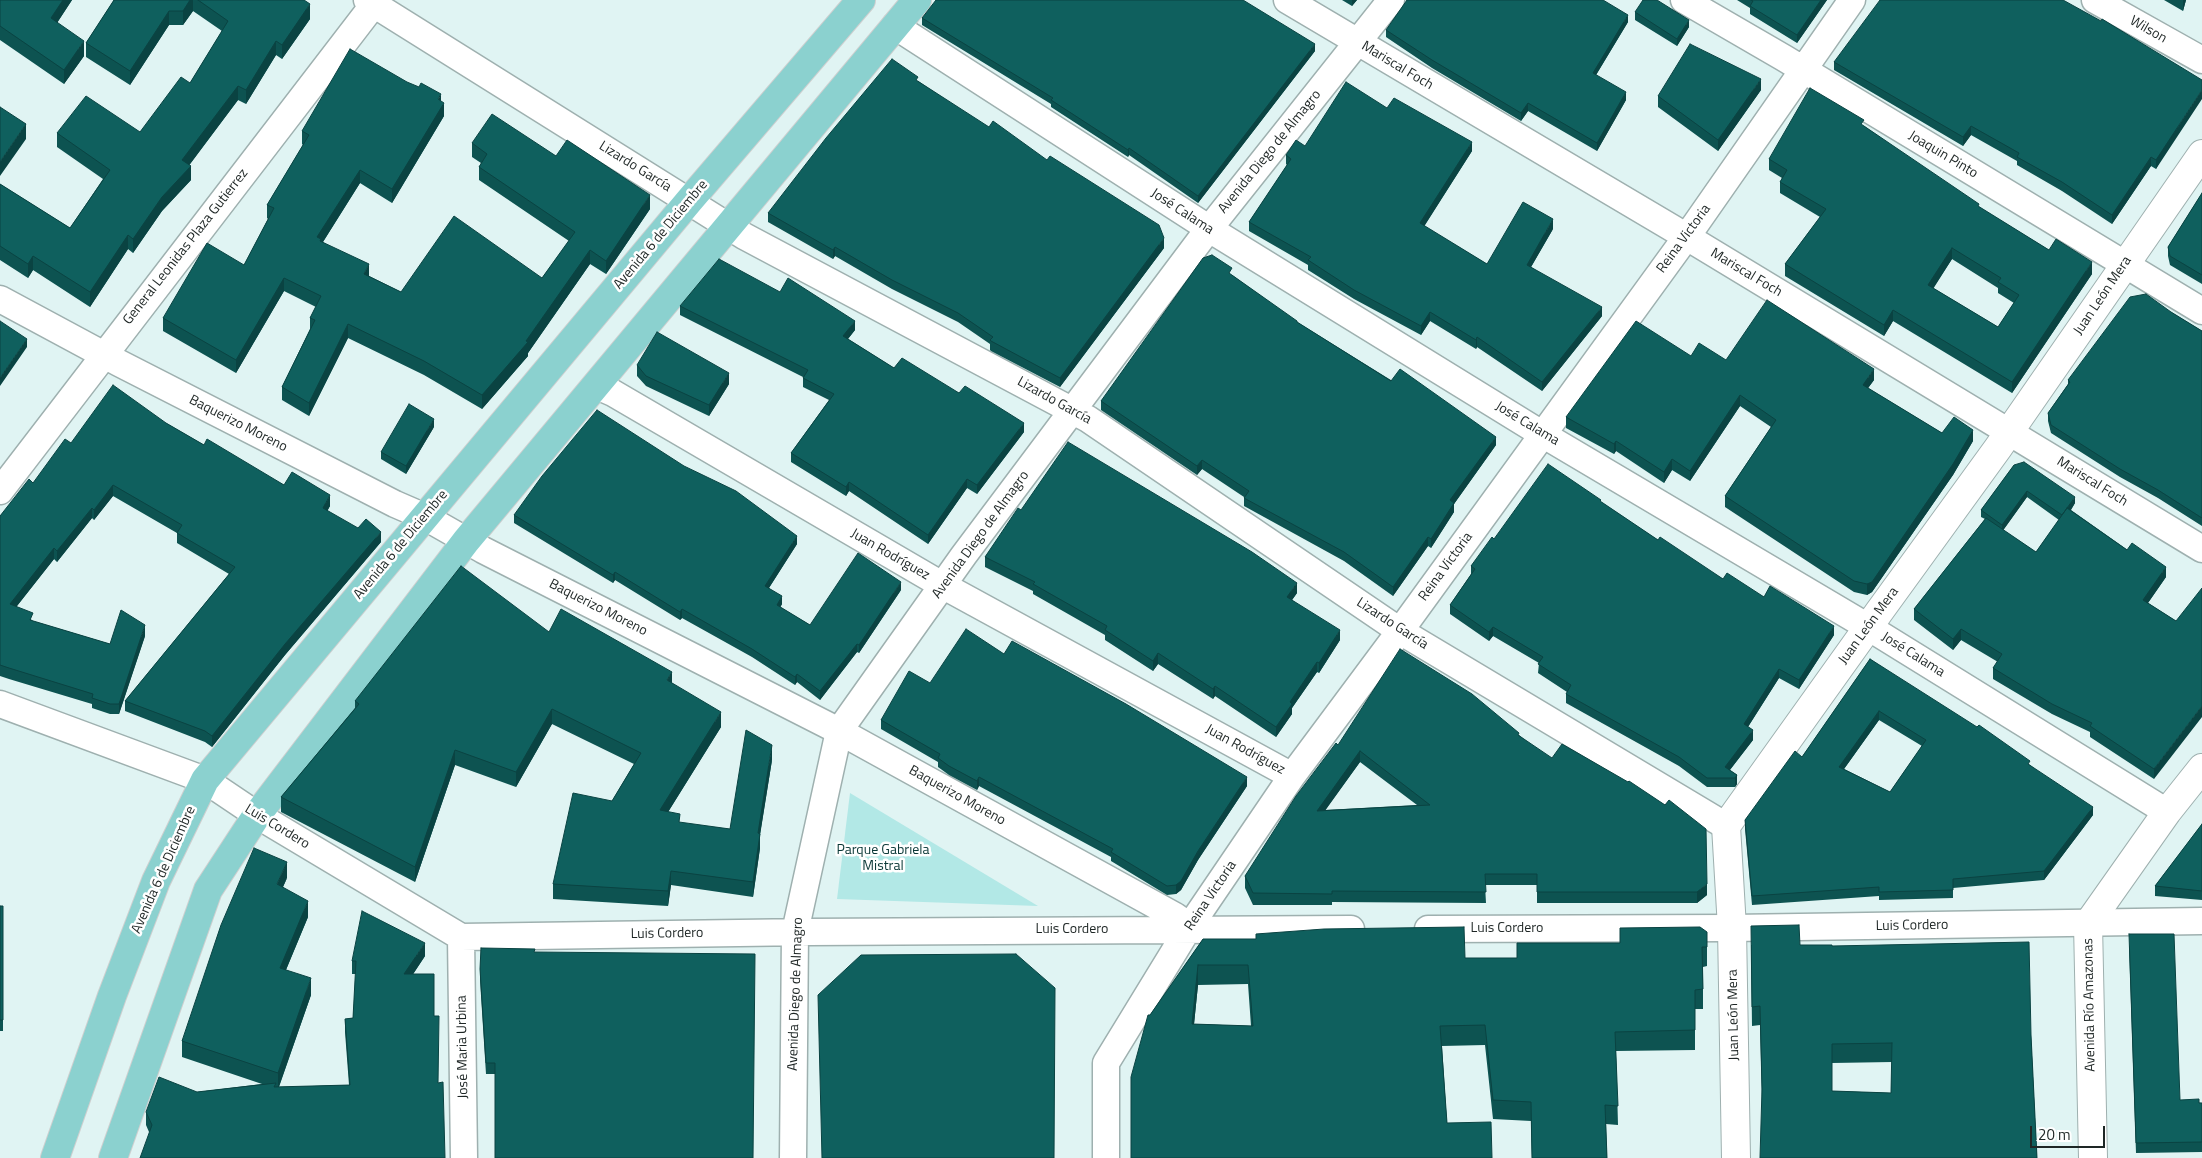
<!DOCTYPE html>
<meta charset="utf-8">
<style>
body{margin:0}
#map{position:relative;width:2202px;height:1158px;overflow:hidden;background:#e0f4f3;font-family:"Titillium Web",sans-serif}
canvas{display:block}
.scale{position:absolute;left:2030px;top:1126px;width:75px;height:22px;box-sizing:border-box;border:2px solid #1e2625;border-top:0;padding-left:6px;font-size:15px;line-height:18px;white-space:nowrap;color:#1e2625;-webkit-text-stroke:4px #fff;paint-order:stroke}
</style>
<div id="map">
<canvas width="2202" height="1158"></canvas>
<div class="scale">20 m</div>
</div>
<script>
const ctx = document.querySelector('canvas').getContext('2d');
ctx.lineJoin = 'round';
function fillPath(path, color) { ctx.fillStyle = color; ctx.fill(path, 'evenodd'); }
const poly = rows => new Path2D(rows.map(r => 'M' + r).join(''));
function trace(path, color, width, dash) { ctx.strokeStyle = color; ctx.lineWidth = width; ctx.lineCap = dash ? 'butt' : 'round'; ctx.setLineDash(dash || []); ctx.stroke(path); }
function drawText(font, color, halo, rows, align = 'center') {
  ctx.font = font + ' "Titillium Web",sans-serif'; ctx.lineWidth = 5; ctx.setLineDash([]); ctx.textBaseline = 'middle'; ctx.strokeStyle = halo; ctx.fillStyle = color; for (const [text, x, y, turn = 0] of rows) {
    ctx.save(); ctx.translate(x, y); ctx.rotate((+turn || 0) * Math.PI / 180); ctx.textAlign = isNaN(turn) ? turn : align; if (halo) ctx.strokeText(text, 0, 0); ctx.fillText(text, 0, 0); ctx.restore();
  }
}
fillPath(poly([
 [850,793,1038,906,837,899]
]), '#b2e8e6');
const street = poly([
 [367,0,744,236,1088,419,1400,631,1726,826],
 [1287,0,1672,228,2202,549],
 [1684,0,1784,58,2202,311],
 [2095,0,2202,60],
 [895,26,1219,235,1542,434,1868,627,2167,812],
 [0,299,119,363,395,504,425,517,483,550,839,731,1175,916,1185,923,1188,929],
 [597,386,613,393,942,585,1292,776],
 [0,491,374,4],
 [0,704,205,780,257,815,461,937,808,932,1351,929],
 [1428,929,1732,928,2202,921],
 [461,937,464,1158],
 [793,1158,795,932,839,731,964,555,1201,239,1391,0],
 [1106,1158,1106,1063,1188,929,1292,776,1400,631,1695,225,1852,0]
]);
const secondary = poly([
 [1736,1158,1732,928,1726,826,1879,612,1998,448,2202,154],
 [2093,1158,2088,924,2167,812,2202,768]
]);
const primary = poly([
 [55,1158,112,996,156,881,205,780,689,201,861,0],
 [113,1158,208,890,257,815,466,541,917,0]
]);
trace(street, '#9eb0af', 29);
trace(secondary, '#9eb0af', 30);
trace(primary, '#cecfcf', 30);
trace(street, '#fff', 26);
trace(secondary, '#fff', 28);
trace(primary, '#8bd1cf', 28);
fillPath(poly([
 [0,0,72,0,57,23,84,56,64,84,0,40],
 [114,0,304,0,310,19,282,59,276,55,246,104,238,100,189,165,191,180,162,211,133,253,128,249,90,307,33,270,28,278,0,260,0,184,70,228,103,179,57,147,57,133,140,132,190,83,222,31,193,11,183,25,169,25,130,85,86,57,86,43],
 [1342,0,1357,0,1352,6],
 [1737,0,1827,0,1797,43,1750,14,1750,8],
 [2164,0,2186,0,2183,11],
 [1635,12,1689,27,1677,46,1635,20],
 [922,18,1315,51,1198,203,1129,155,1128,157,1051,107,1051,104,922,25],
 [1628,22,1596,75,1626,100,1597,151,1528,111,1521,121,1432,68,1386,37,1386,30],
 [1834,62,2202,80,2156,169,2151,166,2112,224,2062,191,2017,165,2017,161,1971,135,1963,146,1834,70],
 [918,81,1164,248,1060,387,991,351,990,350,990,344,958,322,892,289,835,256,833,259,768,222,768,213],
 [1761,90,1718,151,1658,107,1658,96],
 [441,101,444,116,392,203,360,183,323,242,369,276,401,292,542,278,569,241,479,180,479,167,481,163,472,157,472,143,556,156,650,209,606,274,590,264,528,353,528,356,482,409,424,375,348,338,309,416,282,400,282,387,310,329,310,318,316,307,284,291,236,373,163,331,163,318,244,265,268,219,267,218,267,205,303,145,302,144,302,131],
 [1387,108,1472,151,1424,226,1487,264,1553,229,1531,267,1602,316,1542,391,1477,347,1476,349,1430,321,1421,335,1354,299,1308,270,1308,265,1249,231,1249,222,1287,165,1286,164,1286,155],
 [1864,126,1979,207,2049,250,2092,274,2012,393,1893,321,1884,336,1785,276,1785,264,1820,217,1780,193,1780,182,1782,178,1769,170,1769,159],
 [1952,259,1998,288,1998,293,2014,303,1998,327,1933,288],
 [2202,193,2202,284,2170,265,2168,256,2168,247],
 [1232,275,1297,322,1496,445,1454,504,1454,512,1431,548,1428,546,1393,596,1344,561,1244,506,1244,497,1202,469,1197,475,1101,410,1101,401],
 [780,292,855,330,848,339,894,368,959,393,1024,432,977,494,967,488,928,544,849,491,846,496,791,462,791,453,829,400,803,387,803,377,680,315,680,306],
 [2171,312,2202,331,2202,526,2158,498,2120,477,2051,433,2048,421,2048,413,2068,384,2068,380],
 [1691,356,1874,380,1868,388,1942,433,1973,441,1953,475,1872,592,1867,595,1854,592,1725,507,1725,496,1771,427,1740,406,1690,481,1672,470,1664,483,1616,451,1614,454,1566,428,1566,417],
 [637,365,729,384,709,416,646,386,637,376],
 [166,423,204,445,284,485,330,506,327,511,381,542,285,655,212,747,205,742,125,711,125,701,229,574,177,543,177,533,113,496,94,520,92,518,57,562,54,559,16,607,33,621,110,644,145,636,119,714,110,714,92,708,92,704,9,679,0,676,0,516,33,483,71,443],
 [434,427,406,474,381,459,381,452],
 [2014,465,2075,503,2071,510,2166,577,2148,603,2176,621,2154,779,2090,737,2090,732,2052,714,1993,679,1993,668,1998,662,1961,640,1953,650,1914,620,1914,609,1985,519,1981,517,1981,510],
 [2027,497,2059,520,2036,552,2003,530],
 [1601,502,1658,540,1723,579,1764,597,1834,635,1799,689,1779,678,1748,727,1753,740,1730,770,1737,775,1737,784,1735,787,1707,787,1679,766,1566,703,1566,694,1567,692,1538,673,1539,663,1493,636,1489,641,1450,614,1450,605,1471,574,1471,566,1494,539],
 [1021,510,1297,593,1292,600,1340,640,1319,673,1317,672,1292,708,1292,714,1276,737,1215,696,1213,699,1158,664,1153,671,1105,640,1105,635,1033,594,1033,591,985,567,985,557],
 [514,515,797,544,769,588,782,604,780,607,810,625,901,590,859,653,857,652,820,700,797,682,795,685,752,657,682,618,680,620,615,580,613,583,514,523],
 [549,632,672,683,721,727,668,812,680,823,730,829,772,760,760,834,760,848,753,897,671,885,668,906,553,899,553,884,612,801,634,764,552,724,516,787,455,765,415,882,281,812,281,797,355,708,355,701],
 [1004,654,1247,786,1198,860,1181,890,1176,894,1167,895,1111,861,1111,857,979,786,977,790,949,775,938,767,938,762,881,729,881,720,930,683],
 [1870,659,2030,765,2093,815,2044,880,1953,888,1953,898,1879,900,1879,896,1752,905,1745,829,1745,820,1802,757],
 [1879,720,1922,746,1890,792,1844,769],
 [1519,735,1707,895,1697,903,1537,903,1537,885,1485,885,1486,903,1332,902,1332,905,1253,905,1245,888,1245,876,1338,745],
 [1360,762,1417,805,1325,810],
 [2202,824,2202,900,2155,896,2155,886],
 [287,878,283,887,308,917,286,970,311,995,279,1087,349,1085,345,1032,345,1019,353,1018,356,974,352,974,352,961,425,956,413,974,434,1016,438,1083,149,1132,146,1125,146,1112,197,1092,262,1084,182,1057,182,1041],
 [0,906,3,906,3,1031,0,1031],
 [1707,932,1707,966,1703,967,1703,1009,1695,1009,1695,1050,1616,1051,1618,1125,1606,1124,1607,1158,1532,1158,1531,1121,1493,1119,1485,1045,1442,1046,1447,1123,1150,1015,1203,939,1465,958,1517,958,1620,943],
 [1248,984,1251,1026,1194,1024,1198,985],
 [1751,945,1800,945,1832,946,2031,1035,2037,1158,1762,1098,1760,1025,1752,1026],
 [1892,1062,1891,1093,1832,1091,1832,1063],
 [2129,945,2180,1100,2202,1103,2202,1152,2136,1153],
 [481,948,534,952,495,1074,486,1074,480,980]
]), '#0d5351');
fillPath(poly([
 [63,0,72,0,51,32,51,18],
 [190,0,193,0,193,11,183,25,183,11],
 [1352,0,1357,0,1352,6],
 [1821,0,1827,0,1797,43,1797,35],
 [2183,0,2186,0,2183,11],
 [310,4,310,19,282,59,282,45],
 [169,11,169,25,130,85,130,71],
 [1628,15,1628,22,1593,80,1593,73],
 [1689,20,1689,27,1677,46,1677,39],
 [84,41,84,56,64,84,64,70],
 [276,41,276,55,246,104,246,90],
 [1315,44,1315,51,1198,203,1198,196],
 [1761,79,1761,90,1718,151,1718,140],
 [238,86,238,100,182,175,182,160],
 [2202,90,2202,99,2156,169,2156,160],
 [1626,92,1626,100,1597,151,1597,143],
 [441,94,441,108,444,103,444,116,392,203,392,189],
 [1528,103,1528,111,1521,121,1521,113],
 [26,124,26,139,0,176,0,162],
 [1971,126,1971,135,1963,146,1963,137],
 [1472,142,1472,151,1420,233,1420,223],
 [1129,148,1129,155,1128,157,1128,150],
 [2151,157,2151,166,2112,224,2112,215],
 [191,166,191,180,162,211,133,253,133,239,162,197],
 [360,170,360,183,321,245,317,237],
 [650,195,650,209,606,274,606,261],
 [1553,219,1553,229,1527,274,1527,265],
 [128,235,128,249,90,307,90,292],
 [1164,238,1164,248,1060,387,1060,378],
 [835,247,835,256,833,259,833,250],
 [1952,248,1952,259,1928,297,1928,285],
 [590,250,590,264,528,353,528,356,482,409,482,395,526,341],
 [33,256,33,270,28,278,28,264],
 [2092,262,2092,274,2012,393,2012,382],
 [369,264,369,278,364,274],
 [284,278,284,291,236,373,236,360],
 [1602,307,1602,316,1542,391,1542,382],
 [1893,310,1893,321,1884,336,1884,325],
 [1430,312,1430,321,1421,335,1421,326],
 [855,321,855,330,843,345,843,336],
 [348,324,348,338,309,416,309,403],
 [1477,337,1477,347,1476,349,1476,340],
 [27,339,27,347,0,386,0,378],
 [1874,369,1874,380,1863,395,1863,385],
 [729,373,729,384,709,416,709,405],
 [1740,395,1740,406,1690,481,1690,471],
 [434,419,434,427,406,474,406,466],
 [1024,423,1024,432,977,494,977,485],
 [1973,430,1973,441,1953,475,1872,592,1867,595,1867,584],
 [1496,437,1496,445,1454,504,1454,512,1431,548,1431,539,1450,500],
 [1616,441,1616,451,1614,454,1614,444],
 [1672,459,1672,470,1664,483,1664,472],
 [1202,460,1202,469,1197,475,1197,466],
 [967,479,967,488,928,544,928,535],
 [849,482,849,491,846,496,846,487],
 [113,485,113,496,94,520,94,510],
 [2027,491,2027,497,2002,532,2002,525],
 [330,495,330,506,323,519,323,508],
 [2075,497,2075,503,2063,522,2063,515],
 [92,508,92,518,57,562,57,551],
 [381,532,381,542,285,655,212,747,212,736,285,644],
 [797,536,797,544,765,594,765,586],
 [1428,537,1428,546,1393,596,1393,587],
 [54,548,54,559,10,615,10,604],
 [2166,567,2166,577,2143,610,2143,600],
 [615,572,615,580,613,583,613,575],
 [901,582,901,590,859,653,859,645],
 [1297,583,1297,593,1287,607,1287,597],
 [782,596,782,604,777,614,777,605],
 [682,609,682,618,680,620,680,612],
 [145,625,145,636,119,714,119,704],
 [1834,626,1834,635,1799,689,1799,680],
 [1493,627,1493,636,1489,641,1489,632],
 [1961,629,1961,640,1953,650,1953,639],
 [1340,630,1340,640,1319,673,1319,663],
 [857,644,857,652,820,700,820,691],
 [1158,653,1158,664,1153,671,1153,661],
 [1317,662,1317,672,1292,708,1292,714,1276,737,1276,727,1290,702],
 [1779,669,1779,678,1744,733,1744,724],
 [672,672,672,687,667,680],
 [797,674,797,682,795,685,795,677],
 [1215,686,1215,696,1213,699,1213,689],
 [2202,706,2202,717,2154,779,2154,769],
 [552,709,552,724,516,787,516,772],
 [1879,711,1879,720,1839,776,1839,767],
 [721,712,721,727,660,825,660,810],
 [1753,730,1753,740,1725,776,1725,767],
 [772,745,772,760,758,848,758,833],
 [455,750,455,765,415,882,415,867],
 [1360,751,1360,762,1317,822,1317,811],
 [1737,775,1737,784,1735,787,1735,778],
 [979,777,979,786,977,790,977,781],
 [1247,777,1247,786,1198,860,1181,890,1176,894,1176,885],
 [2093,807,2093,815,2044,880,2044,871],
 [760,834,760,848,753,897,753,882],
 [287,862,287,878,277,900,277,884],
 [671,871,671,885,668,906,668,891],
 [1707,884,1707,895,1697,903,1697,892],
 [308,901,308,917,280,984,280,968],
 [425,943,425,956,404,988,404,974],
 [1198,965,1198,985,1192,1044,1192,1024],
 [311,978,311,995,278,1089,278,1073]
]), '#0a4342');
const building = poly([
 [0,0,63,0,51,18,84,41,64,70,0,26,0,0],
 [114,0,190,0,183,11,169,11,130,71,86,43,114,0],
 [198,0,304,0,310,4,282,45,276,41,246,90,238,86,182,160,191,166,162,197,133,239,128,235,90,292,33,256,28,264,0,246,0,184,70,228,110,170,57,133,86,96,140,132,181,77,190,83,228,21,198,0],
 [936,0,1243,0,1315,44,1198,196,1129,148,1128,150,1051,100,1053,98,922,18,936,0],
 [1407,0,1603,0,1628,15,1593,73,1626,92,1597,143,1528,103,1521,113,1432,60,1386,30,1407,0],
 [1643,0,1657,0,1689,20,1677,39,1635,12,1643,0],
 [1751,0,1821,0,1797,35,1750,6,1753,1,1751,0],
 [1880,0,2063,0,2101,21,2102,19,2202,80,2202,90,2156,160,2151,157,2112,215,2062,182,2017,157,2019,153,1971,126,1963,137,1834,62,1880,0],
 [1690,44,1761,79,1718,140,1658,96,1690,44],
 [350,49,407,82,419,87,421,83,441,94,438,99,444,103,392,189,360,170,317,237,321,239,320,241,369,264,364,274,401,292,454,216,542,278,575,232,479,167,487,154,472,143,492,114,556,156,567,140,650,195,606,261,590,250,526,341,528,342,482,395,424,361,348,324,309,403,282,387,315,320,310,318,321,296,284,278,236,360,163,318,207,243,244,265,274,208,267,205,309,135,302,131,350,49],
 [892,59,918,77,916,80,989,127,993,121,1047,160,1050,156,1159,225,1164,238,1060,378,991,341,990,340,993,337,958,313,892,280,835,247,833,250,768,213,826,138,892,59],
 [1346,82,1387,108,1394,98,1472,142,1420,223,1487,264,1523,202,1553,219,1527,265,1602,307,1542,382,1477,337,1476,340,1430,312,1421,326,1354,290,1308,260,1311,257,1249,222,1291,159,1286,155,1296,140,1305,146,1346,82],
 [1810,88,1864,120,1861,124,1979,204,1978,206,2049,250,2056,239,2092,262,2012,382,1893,310,1884,325,1785,264,1826,209,1780,182,1787,170,1769,159,1810,88],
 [1952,248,2001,278,1998,282,2019,295,1998,327,1928,285,1952,248],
 [0,107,26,124,0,162,0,107],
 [2202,193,2202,275,2170,256,2168,247,2202,193],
 [1212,255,1232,268,1229,273,1297,321,1297,322,1391,381,1400,369,1496,437,1450,500,1454,503,1431,539,1428,537,1393,587,1344,552,1244,498,1249,491,1202,460,1197,466,1101,401,1203,258,1212,255],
 [719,259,780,292,788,278,855,321,843,336,894,368,902,358,959,393,965,386,1024,423,977,485,967,479,928,535,849,482,846,487,791,453,834,394,803,378,808,370,680,306,719,259],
 [2146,294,2171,312,2202,331,2202,518,2158,490,2120,469,2051,425,2048,413,2070,382,2068,380,2130,297,2146,294],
 [1767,300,1874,369,1863,385,1942,433,1954,417,1973,430,1953,464,1872,582,1867,584,1854,581,1725,496,1776,420,1740,395,1690,471,1672,459,1664,472,1616,441,1614,444,1566,417,1636,321,1691,356,1699,343,1726,360,1767,300],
 [0,321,27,339,0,378,0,321],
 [657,332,729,373,709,405,646,376,637,365,657,332],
 [113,385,166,423,204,445,207,439,284,485,292,472,330,495,323,508,358,528,366,519,381,532,285,644,212,736,205,731,125,701,235,567,177,533,182,525,113,485,94,510,92,508,57,551,54,548,10,604,33,613,30,620,110,644,121,610,145,625,119,704,110,704,92,698,93,694,9,668,0,665,0,516,29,479,33,483,65,439,71,443,113,385],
 [409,404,434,419,406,466,381,452,409,404],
 [597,410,684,466,736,491,797,536,765,586,782,596,777,605,810,625,858,553,901,582,859,645,857,644,820,691,797,674,795,677,752,649,682,609,680,612,615,572,613,575,514,515,542,476,597,410],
 [1068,442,1252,552,1297,583,1287,597,1340,630,1319,663,1317,662,1290,702,1292,704,1276,727,1215,686,1213,689,1158,653,1153,661,1105,630,1107,626,1033,584,1035,582,985,557,1018,508,1021,510,1068,442],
 [2024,462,2075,497,2062,515,2027,491,2002,525,1981,510,2014,465,2024,462],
 [1548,464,1601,500,1600,501,1658,540,1660,537,1723,579,1727,573,1764,597,1770,586,1834,626,1799,680,1779,669,1744,724,1753,730,1725,767,1737,775,1735,778,1707,778,1679,757,1566,694,1571,685,1538,664,1543,657,1493,627,1489,632,1450,605,1475,569,1471,566,1492,537,1494,539,1548,464],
 [2067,508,2127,550,2132,543,2166,567,2143,600,2176,621,2202,588,2202,706,2154,769,2090,726,2092,723,2052,704,1993,668,2002,654,1961,629,1953,639,1914,609,1986,518,2036,552,2067,508],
 [461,566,549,632,561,609,672,672,667,680,721,712,660,810,680,814,679,822,730,829,746,730,772,745,758,833,760,834,753,882,671,871,668,891,553,884,573,793,612,801,641,753,552,709,516,772,455,750,415,867,281,797,359,704,355,701,461,566],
 [966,629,1004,654,1012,641,1126,704,1247,777,1198,851,1181,881,1176,885,1167,886,1111,852,1113,849,979,777,977,781,949,766,938,758,940,754,881,720,909,671,930,683,966,629],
 [1400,649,1472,694,1519,733,1518,735,1552,758,1562,744,1628,782,1629,781,1665,805,1669,800,1706,829,1707,884,1697,892,1537,892,1537,874,1485,874,1486,892,1332,891,1332,894,1253,893,1245,876,1296,796,1336,743,1338,745,1400,649],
 [1360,751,1430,805,1317,811,1360,751],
 [1870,659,1977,727,1979,725,2030,761,2028,764,2093,807,2044,871,1953,879,1953,890,1879,892,1879,887,1752,896,1745,820,1795,751,1802,757,1870,659],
 [1879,711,1926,740,1890,792,1839,767,1879,711],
 [2202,824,2202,891,2155,886,2202,824],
 [254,848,287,862,277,884,308,901,280,968,311,978,278,1073,182,1041,221,925,254,848],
 [0,906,3,906,3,1020,0,1020,0,906],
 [362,911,425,943,404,974,434,974,434,1016,439,1016,438,1083,443,1082,445,1158,140,1158,152,1125,146,1112,159,1077,197,1092,276,1083,274,1087,350,1085,345,1019,353,1018,356,961,352,961,362,911],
 [1799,925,1800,945,1832,945,1832,946,2029,942,2031,1035,2037,1158,1760,1158,1762,1089,1760,1006,1752,1007,1751,926,1799,925],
 [1892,1043,1891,1093,1832,1091,1832,1044,1892,1043],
 [1464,927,1465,958,1517,958,1517,943,1620,943,1620,928,1700,927,1707,932,1707,947,1702,947,1703,989,1695,990,1695,1030,1615,1032,1618,1106,1605,1105,1607,1158,1532,1158,1531,1102,1493,1100,1485,1025,1440,1026,1447,1123,1491,1122,1492,1158,1131,1158,1131,1077,1148,1015,1150,1015,1203,939,1256,939,1256,934,1324,929,1464,927],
 [1198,965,1248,965,1253,1026,1192,1024,1198,965],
 [2129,934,2174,934,2180,1100,2199,1099,2199,1103,2202,1103,2202,1142,2136,1143,2129,934],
 [481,948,535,949,534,952,755,954,753,1158,495,1158,495,1063,486,1063,480,969,481,948],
 [1016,954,1055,988,1054,1158,822,1158,818,995,861,955,1016,954]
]);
fillPath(building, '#0f605e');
trace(building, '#0a4342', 1);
drawText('14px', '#1e2625', '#fff', [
 ["Wilson",2148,30,30],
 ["Mariscal Foch",1397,66,31],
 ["Avenida Diego de Almagro",1270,152,-51],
 ["Joaquin Pinto",1943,155,31],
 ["Lizardo García",635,167,32],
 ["José Calama",1182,212,33],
 ["Avenida 6 de Diciembre",661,235,-50],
 ["Reina Victoria",1684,239,-54],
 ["General Leonidas Plaza Gutierrez",186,247,-52],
 ["Mariscal Foch",1746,273,31],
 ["Juan León Mera",2103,296,-56],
 ["Lizardo García",1054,401,29],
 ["Baquerizo Moreno",238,424,27],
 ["José Calama",1527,424,31],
 ["Mariscal Foch",2092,482,32],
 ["Avenida Diego de Almagro",981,535,-54],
 ["Avenida 6 de Diciembre",401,545,-50],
 ["Juan Rodríguez",890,555,30],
 ["Reina Victoria",1446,567,-54],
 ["Baquerizo Moreno",598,608,27],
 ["Lizardo García",1392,624,33],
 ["Juan León Mera",1869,626,-54],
 ["José Calama",1913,655,32],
 ["Juan Rodríguez",1245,750,29],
 ["Baquerizo Moreno",957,796,29],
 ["Luis Cordero",277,827,31],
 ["Avenida 6 de Diciembre",164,870,-66],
 ["Reina Victoria",1211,896,-56],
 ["Luis Cordero",1912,926,-1],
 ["Luis Cordero",1507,929],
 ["Luis Cordero",1072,930],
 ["Luis Cordero",667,934,-1],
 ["Avenida Diego de Almagro",796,994,-88],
 ["Avenida Río Amazonas",2090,1005,-91],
 ["Juan León Mera",1734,1015,-91],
 ["José Maria Urbina",463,1047,-91]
]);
drawText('14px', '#093736', '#fff', [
 ["Parque Gabriela",883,851],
 ["Mistral",883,867]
]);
</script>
